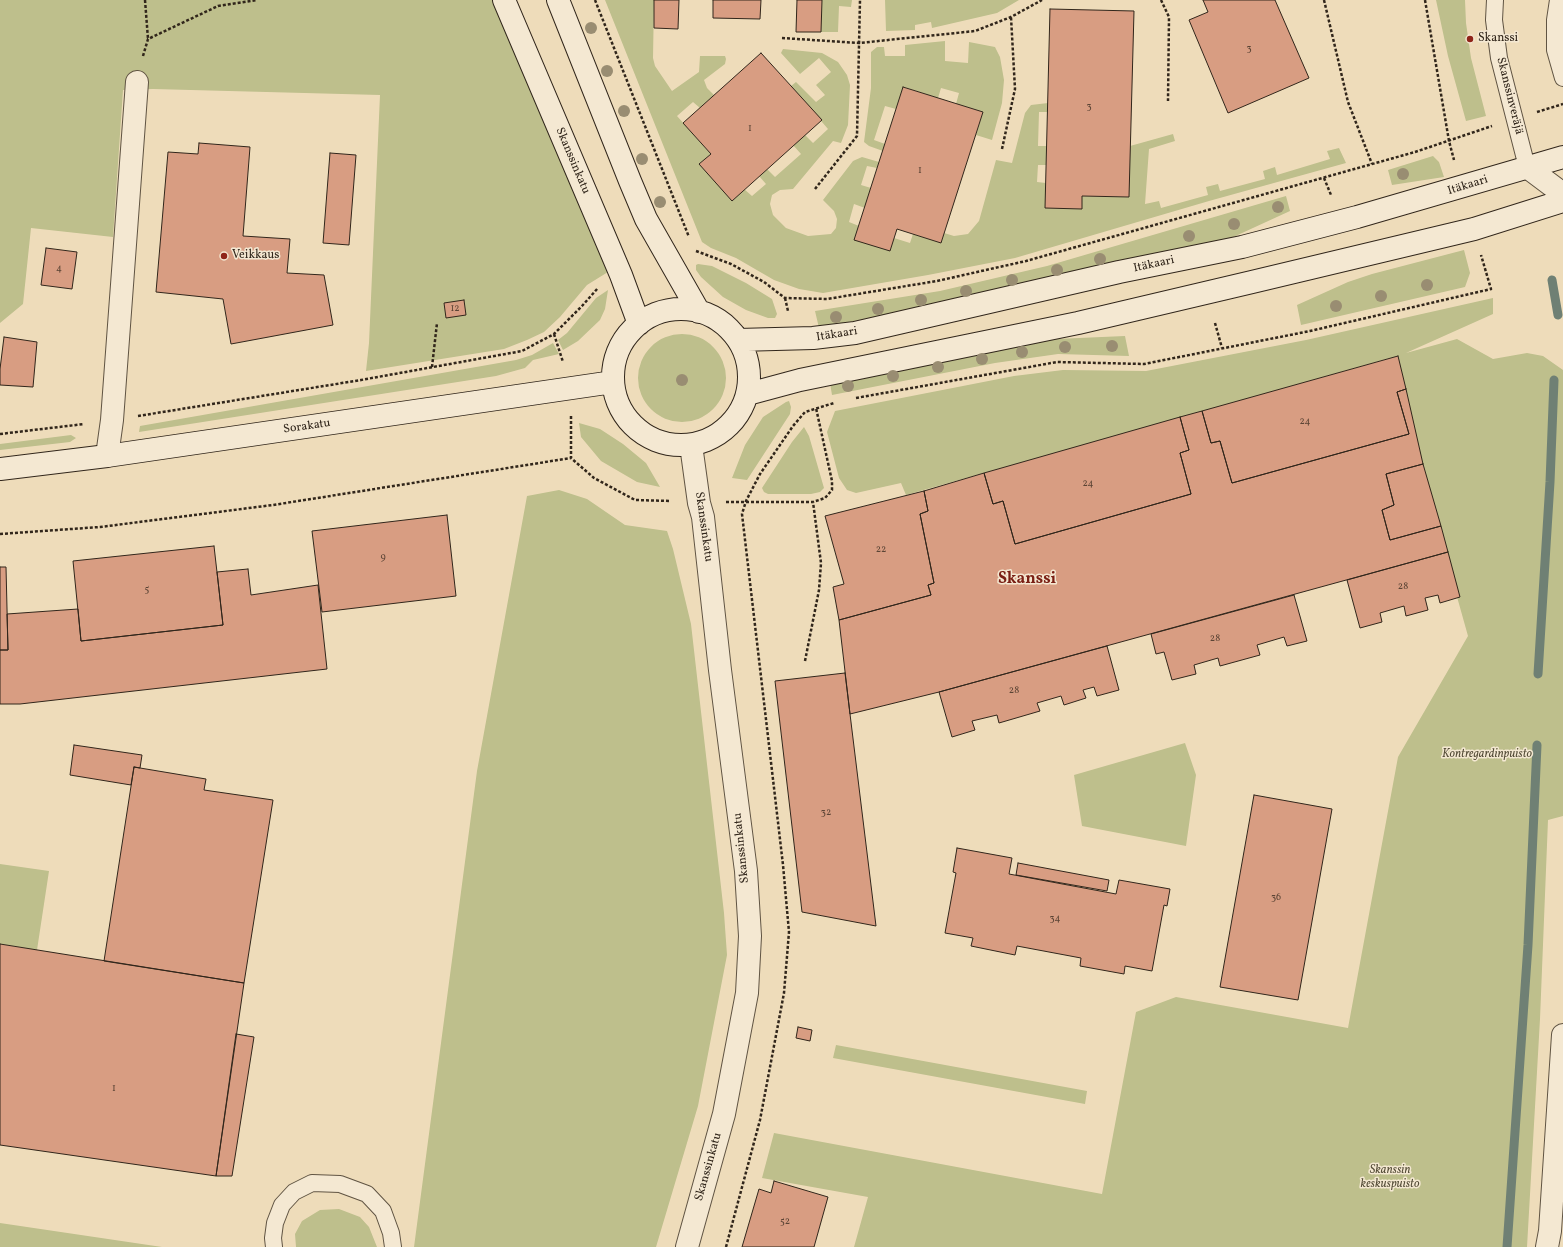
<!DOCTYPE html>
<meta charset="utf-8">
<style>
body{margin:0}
canvas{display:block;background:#eedcba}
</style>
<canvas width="1563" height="1247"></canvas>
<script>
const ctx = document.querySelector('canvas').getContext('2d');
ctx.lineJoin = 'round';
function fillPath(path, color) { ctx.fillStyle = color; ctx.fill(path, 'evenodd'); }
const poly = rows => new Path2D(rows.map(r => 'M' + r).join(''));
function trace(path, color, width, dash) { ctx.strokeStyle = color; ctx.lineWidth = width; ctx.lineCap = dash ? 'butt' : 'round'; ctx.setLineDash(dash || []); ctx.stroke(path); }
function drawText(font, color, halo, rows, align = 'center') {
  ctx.font = font + ' Vollkorn,serif'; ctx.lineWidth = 3; ctx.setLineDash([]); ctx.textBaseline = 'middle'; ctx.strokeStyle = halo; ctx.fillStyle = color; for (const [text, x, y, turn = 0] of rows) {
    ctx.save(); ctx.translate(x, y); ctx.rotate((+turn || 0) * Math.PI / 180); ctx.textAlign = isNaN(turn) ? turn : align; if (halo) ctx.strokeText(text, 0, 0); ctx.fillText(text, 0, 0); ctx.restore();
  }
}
fillPath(poly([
 [0,0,492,0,609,266,608,272,587,285,560,317,544,332,527,340,504,349,366,371,369,343,380,95,153,89,123,90,113,237,31,228,23,304,0,323],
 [605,0,654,0,653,58,655,66,672,91,699,72,700,56,725,56,726,59,725,64,704,80,707,88,714,95,700,108,693,102,677,116,711,154,699,164,744,189,752,196,766,184,759,176,767,169,775,177,801,154,793,145,805,135,813,143,828,129,791,86,796,82,816,102,825,95,816,85,831,72,819,58,800,74,781,53,783,49,822,53,838,62,847,75,850,85,848,125,841,143,833,141,793,189,780,190,772,195,770,204,773,215,786,228,808,236,831,234,836,228,837,219,834,211,823,200,853,161,862,157,879,162,877,168,867,166,861,185,871,188,865,208,854,204,849,222,859,226,890,251,894,238,910,243,913,234,941,243,944,233,954,236,968,234,979,221,996,160,1012,163,1025,113,1031,105,1048,103,1047,112,1039,112,1038,146,1047,146,1046,165,1038,165,1037,182,1046,183,1082,209,1082,196,1128,197,1130,146,1173,134,1175,141,1149,149,1145,204,1159,201,1161,208,1208,195,1206,187,1218,184,1220,191,1265,179,1263,171,1275,167,1277,175,1330,159,1327,151,1339,148,1346,163,1209,201,1015,258,928,275,823,293,799,289,774,280,736,258,711,248,702,242],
 [822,0,852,0,851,7,839,6,838,32,821,32],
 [885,0,1019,0,997,13,932,28,931,22,915,25,915,30,886,31],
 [1436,0,1465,0,1466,23,1471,58,1486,116,1466,121,1448,56],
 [945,41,945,61,968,63,969,42,995,47,1000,57,1004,80,1002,103,992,140,976,135,983,112,956,104,959,93,941,88,938,98,904,87,896,109,885,106,874,140,885,144,883,151,869,146,864,142,871,88,871,52,877,47,884,47,885,56,905,56,905,45],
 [1433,156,1439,162,1444,177,1392,185,1388,170],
 [1286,196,1290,211,1229,239,938,304,819,328,815,311,940,291,1047,266],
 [1464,250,1470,273,1465,287,1301,325,1297,305,1348,282,1372,274],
 [698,264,712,266,746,283,772,299,777,314,775,318,768,318,746,310,723,297,701,277,696,270,696,265],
 [608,290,605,309,600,320,578,341,563,350,558,340,567,333,596,298],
 [1493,298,1493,314,1406,353,1457,339,1493,359,1527,353,1543,356,1563,370,1563,816,1548,820,1540,1019,1527,1247,854,1247,868,1197,762,1178,774,1133,1102,1194,1136,1012,1176,997,1348,1028,1398,757,1468,636,1390,358,906,495,901,483,856,493,847,490,839,478,827,432,835,411,1014,376,1063,370,1146,371,1306,340],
 '638 378a44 44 0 1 1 88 0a44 44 0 1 1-88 0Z',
 [1125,336,1129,356,1058,354,995,363,832,395,830,383,991,348,1056,339],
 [553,343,559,354,533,360,525,368,496,376,139,432,140,426,516,360,532,355],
 [789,401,791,407,790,414,747,480,732,478,745,445,763,417,786,402],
 [579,423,600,429,623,444,646,463,660,487,637,482,601,461,581,437],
 [804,427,809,436,824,488,820,492,811,494,768,494,764,492,762,488,792,442],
 [71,435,76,438,70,442,0,450,0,444],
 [559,490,587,499,625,525,667,531,673,549,691,624,724,913,727,955,698,1106,656,1247,414,1247,477,771,527,496],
 [1185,743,1196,775,1186,846,1082,826,1074,775],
 [0,864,49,871,37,950,0,944],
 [836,1045,1087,1091,1085,1104,833,1058],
 [339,1209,360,1217,369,1227,377,1247,296,1247,295,1234,302,1221,320,1210],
 [0,1223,162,1247,0,1247]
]), '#bebf8c');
trace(poly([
 [1552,280,1558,315],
 [1538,674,1550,482,1554,380],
 [1507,1247,1528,945,1537,745]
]), '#6f8074', 9);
const building = poly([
 [654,0,679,0,678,29,654,28,654,0],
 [713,0,761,0,760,19,713,18,713,0],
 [797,0,822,0,821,32,796,32,797,0],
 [1203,0,1275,0,1309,78,1228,113,1189,20,1208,12,1203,0],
 [1050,9,1134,11,1129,197,1082,196,1082,209,1045,208,1050,9],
 [761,53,822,120,732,201,699,164,711,154,683,123,761,53],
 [903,87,983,112,941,243,897,229,890,251,854,240,903,87],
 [199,143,250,147,243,236,290,239,287,273,324,275,333,325,231,344,223,299,156,292,168,152,198,154,199,143],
 [330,153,356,155,349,245,323,243,330,153],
 [46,248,77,252,72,289,41,285,46,248],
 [464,300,466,315,446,318,444,303,464,300],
 [4,337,37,342,33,387,0,385,0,369,4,337],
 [1398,356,1406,389,1397,392,1409,434,1232,483,1220,441,1211,443,1202,411,1398,356],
 [1406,389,1423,464,1386,474,1394,505,1382,510,1390,540,1441,526,1448,552,939,692,850,714,839,620,931,595,928,585,934,583,920,514,928,511,924,491,984,473,993,504,1003,501,1015,544,1191,494,1180,453,1189,450,1180,417,1202,411,1211,443,1220,441,1232,483,1409,434,1397,392,1406,389],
 [1180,417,1189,450,1180,453,1191,494,1015,544,1003,501,993,504,984,473,1180,417],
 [1423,464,1441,526,1390,540,1382,510,1394,505,1386,474,1423,464],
 [924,491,928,511,920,514,934,583,928,585,931,595,839,620,833,587,844,584,825,516,924,491],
 [447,515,456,596,322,612,312,531,447,515],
 [214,546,223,625,81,641,73,561,214,546],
 [1448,552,1460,597,1440,603,1438,595,1425,598,1428,610,1406,616,1404,606,1380,613,1382,622,1360,628,1347,580,1448,552],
 [0,567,6,567,8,650,0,650,0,567],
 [248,569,251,595,318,585,327,669,20,704,0,704,0,650,8,650,7,614,78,609,81,641,223,625,217,572,248,569],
 [1294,595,1307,641,1287,646,1284,637,1257,645,1260,655,1220,666,1218,658,1194,665,1196,674,1172,680,1164,652,1156,654,1151,634,1294,595],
 [1107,646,1119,690,1097,696,1094,687,1083,690,1086,698,1064,705,1061,696,1037,703,1040,711,999,723,997,715,972,721,975,730,952,737,939,692,1107,646],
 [845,673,850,714,876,926,802,912,775,681,845,673],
 [74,745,142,755,140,768,134,767,131,785,70,775,74,745],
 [134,767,206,779,204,790,273,800,244,983,104,961,134,767],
 [1254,795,1332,809,1298,1000,1220,987,1254,795],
 [957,848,1012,858,1009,874,1116,894,1119,880,1170,889,1167,906,1164,905,1152,971,1125,966,1124,974,1080,966,1081,958,1017,946,1015,955,971,946,973,938,945,933,956,873,953,872,957,848],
 [1018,863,1109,880,1107,891,1016,875,1018,863],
 [0,944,244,983,216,1176,0,1145,0,944],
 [798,1027,812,1030,810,1041,796,1038,798,1027],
 [236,1034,254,1037,232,1176,216,1176,236,1034],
 [774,1181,828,1197,814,1247,742,1247,759,1189,771,1193,774,1181]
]);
fillPath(building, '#d89d82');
trace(building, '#31261b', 1);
const lane = poly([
 [1495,0,1494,20,1499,58,1527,167],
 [1558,0,1555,20,1555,50,1563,78],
 [274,1247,273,1238,275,1223,282,1205,294,1192,312,1183,340,1184,367,1194,383,1211,391,1233,393,1247]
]);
const street = poly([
 [1527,167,1563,194],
 [107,456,112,420,137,82],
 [687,1247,724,1114,747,993,750,936,746,871,720,670,703,517,699,503,691,445],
 [1547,1247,1550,1231,1563,1035]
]);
const secondary = poly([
 [504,0,621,275,639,324],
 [558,0,630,181,646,219,699,312],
 '613 377a68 68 0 1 1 136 0a68 68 0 1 1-136 0Z',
 [738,340,813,338,855,333,1119,272,1242,247,1357,217,1563,157],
 [748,394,800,380,1078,323,1252,282,1474,229,1563,201],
 [0,469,107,456,613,382]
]);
trace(lane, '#605443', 18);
trace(street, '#605443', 24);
trace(secondary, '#31261b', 24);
trace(poly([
 [145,0,148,39],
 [595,0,689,237],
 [1161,0,1169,17,1168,101],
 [1324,0,1348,102,1372,164],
 [1425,0,1449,141,1454,160],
 [782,38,859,43,975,31,1011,17,1042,0],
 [143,56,148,39,218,6,257,0],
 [1537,112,1563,104],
 [1002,149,1015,89,1011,17],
 [1324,178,1331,195],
 [815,189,857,136,860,0],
 [696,251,731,264,764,282,785,298,827,299,937,281,1026,261,1415,152,1492,126],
 [785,298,788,311],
 [1215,323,1222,348],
 [554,334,563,362],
 [432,367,437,323],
 [856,398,1057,362,1144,364,1310,331,1491,289,1481,255],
 [138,416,361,380,522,351,554,334,582,306,598,288],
 [571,416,571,458,594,478,635,500,671,501],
 [0,434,84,424],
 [726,502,813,502,825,498,832,490,832,481,816,408],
 [0,534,100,527,273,505,571,458],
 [805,661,819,590,821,563,813,502],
 [726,1247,760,1120,784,993,789,932,783,865,742,514,746,501,760,474,793,426,805,412,834,403]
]), '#31261b', 2.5, [3, 2]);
trace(lane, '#f4e8d2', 16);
trace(street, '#f4e8d2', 22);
trace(secondary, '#f4e8d2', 22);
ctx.fillStyle = '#998d72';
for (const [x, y] of [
 [591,28],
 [607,71],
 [624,111],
 [642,159],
 [1403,174],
 [660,202],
 [1278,207],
 [1234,224],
 [1189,236],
 [1100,259],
 [1057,270],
 [1012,280],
 [1427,285],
 [966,291],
 [1381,296],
 [921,300],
 [1336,306],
 [878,309],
 [836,317],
 [1112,346],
 [1065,347],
 [1022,352],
 [982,359],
 [938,367],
 [893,376],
 [682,380],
 [848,386]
]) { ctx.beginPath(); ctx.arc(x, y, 6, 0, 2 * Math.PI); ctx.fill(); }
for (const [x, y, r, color] of [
 [1470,39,4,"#8f2418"],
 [224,256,4,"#8f2418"]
]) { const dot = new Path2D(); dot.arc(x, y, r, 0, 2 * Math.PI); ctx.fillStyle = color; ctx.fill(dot); trace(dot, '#f4e8d2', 1.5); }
drawText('10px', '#5b4435', null, [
 ["3",1249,49],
 ["3",1089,107],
 ["1",750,129],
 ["1",920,171],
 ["4",59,269],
 ["12",455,309],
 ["24",1305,422],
 ["24",1088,484],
 ["22",881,550],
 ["9",383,558],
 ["28",1403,587],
 ["5",147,590],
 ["28",1215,639],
 ["28",1014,691],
 ["32",826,813],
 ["36",1276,898],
 ["34",1055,919],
 ["1",114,1089],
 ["52",785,1222]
]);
drawText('12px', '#31261b', '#f4e8d2', [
 ["Skanssi",1478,39],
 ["Veikkaus",232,256]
], 'left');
drawText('12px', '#31261b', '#f4e8d2', [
 ["Skanssinveräjä",1509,96,76],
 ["Skanssinkatu",572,161,67],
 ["Itäkaari",1468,186,-17],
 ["Itäkaari",1154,265,-12],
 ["Itäkaari",837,335,-9],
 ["Sorakatu",307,427,-8],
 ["Skanssinkatu",703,527,82],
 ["Skanssinkatu",742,848,-96],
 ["Skanssinkatu",709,1167,-74]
]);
drawText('italic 12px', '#544c37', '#f4e8d2', [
 ["Kontregardinpuisto",1487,755],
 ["Skanssin",1390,1171],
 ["keskuspuisto",1390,1185]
]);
drawText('bold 16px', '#7a1f14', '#f4e8d2', [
 ["Skanssi",1027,580]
]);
</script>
